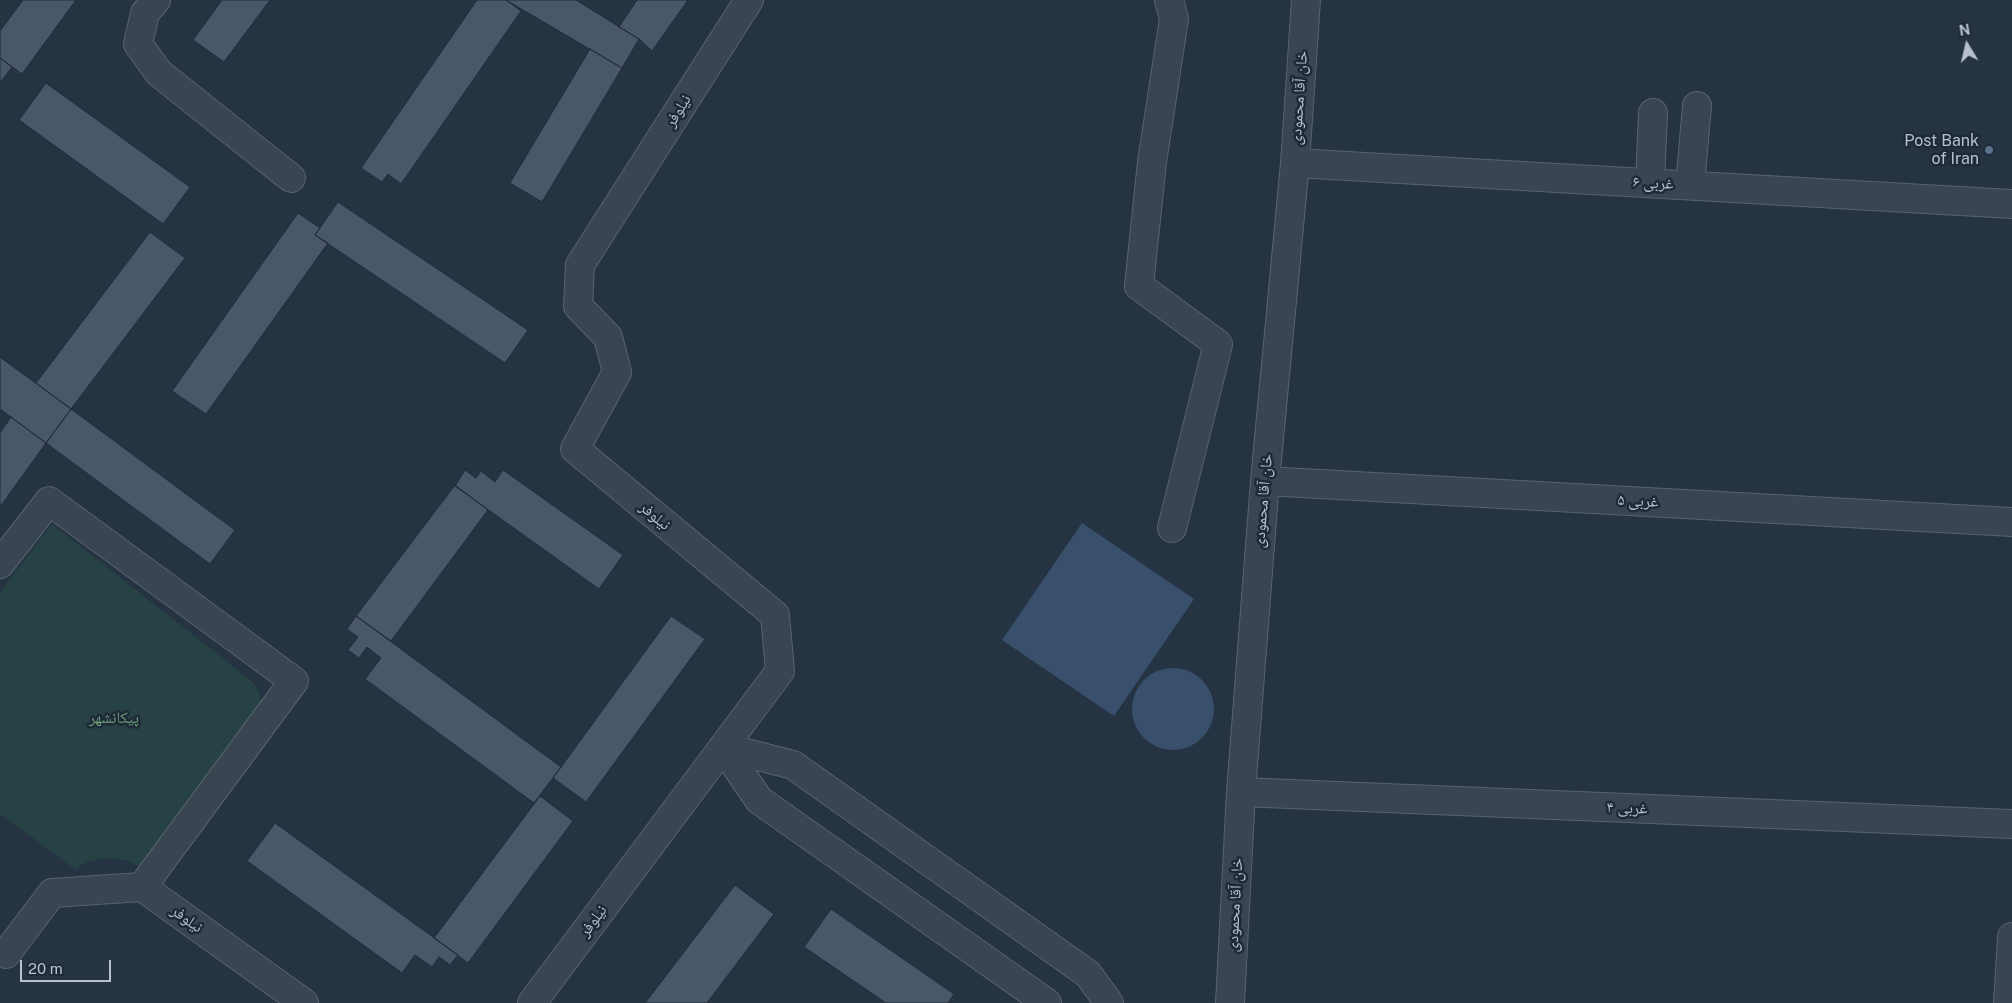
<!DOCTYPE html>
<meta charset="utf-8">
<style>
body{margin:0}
#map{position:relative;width:2012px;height:1003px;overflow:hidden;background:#253343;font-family:"Public Sans",sans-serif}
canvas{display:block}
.north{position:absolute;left:1942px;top:20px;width:50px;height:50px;-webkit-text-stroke:4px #1e2a38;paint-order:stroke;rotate:351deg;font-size:14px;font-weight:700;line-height:20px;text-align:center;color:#b7c0cc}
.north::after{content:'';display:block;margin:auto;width:18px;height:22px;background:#b7c0cc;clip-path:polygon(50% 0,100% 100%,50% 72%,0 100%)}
.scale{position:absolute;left:20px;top:960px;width:91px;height:22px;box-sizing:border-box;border:2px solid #b7c0cc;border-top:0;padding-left:6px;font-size:15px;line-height:18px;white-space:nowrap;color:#b7c0cc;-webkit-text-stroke:4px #1e2a38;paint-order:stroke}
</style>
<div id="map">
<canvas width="2012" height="1003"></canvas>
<div class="north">N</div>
<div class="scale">20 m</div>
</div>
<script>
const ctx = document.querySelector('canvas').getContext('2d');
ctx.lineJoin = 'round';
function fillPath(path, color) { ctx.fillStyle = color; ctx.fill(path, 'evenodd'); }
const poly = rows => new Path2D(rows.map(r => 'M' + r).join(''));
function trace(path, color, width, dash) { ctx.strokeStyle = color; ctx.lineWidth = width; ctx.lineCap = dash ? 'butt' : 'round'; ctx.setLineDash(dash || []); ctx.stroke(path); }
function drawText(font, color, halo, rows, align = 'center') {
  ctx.font = font + ' "Public Sans","Noto Naskh Arabic",sans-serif'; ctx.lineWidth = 5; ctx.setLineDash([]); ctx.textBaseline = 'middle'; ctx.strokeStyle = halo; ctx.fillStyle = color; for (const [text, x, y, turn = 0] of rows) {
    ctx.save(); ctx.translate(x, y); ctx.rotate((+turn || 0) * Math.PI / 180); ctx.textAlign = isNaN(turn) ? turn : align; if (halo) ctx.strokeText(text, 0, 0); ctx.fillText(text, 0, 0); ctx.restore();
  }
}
fillPath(poly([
 [52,524,234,667,254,684,260,693,260,709,145,870,127,860,104,858,87,862,75,869,0,814,0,592]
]), '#274244');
fillPath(poly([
 [1082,523,1194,599,1114,716,1002,640],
 '1132 709a41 41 0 1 1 82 0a41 41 0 1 1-82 0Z'
]), '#38506b');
const building = poly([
 [23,0,76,0,22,74,0,58,0,31,23,0],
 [222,0,270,0,224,62,193,40,222,0],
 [477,0,506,0,521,11,401,184,388,174,382,182,361,168,477,0],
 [506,0,576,0,639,39,622,68,506,0],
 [637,0,688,0,652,51,639,39,619,27,637,0],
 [590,49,622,68,542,202,510,183,590,49],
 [0,58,12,67,0,83,0,58],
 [46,83,190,187,163,224,19,120,46,83],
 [338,202,528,330,505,363,315,235,338,202],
 [298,213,320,228,315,235,328,243,206,414,172,391,298,213],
 [150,232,185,258,71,409,36,383,150,232],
 [0,357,71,409,46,443,0,409,0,357],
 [71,409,235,530,210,564,46,443,71,409],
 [11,417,46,443,0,507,0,433,11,417],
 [465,470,476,478,481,471,495,482,503,470,623,555,599,589,455,486,465,470],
 [455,485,488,510,391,641,356,616,455,485],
 [356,616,561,767,534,803,365,679,381,658,367,647,359,658,348,650,358,637,347,629,356,616],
 [671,616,705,639,586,802,553,778,671,616],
 [540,796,573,821,468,963,434,938,540,796],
 [275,823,458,955,450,965,439,957,432,967,415,955,402,973,247,861,275,823],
 [735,885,774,914,707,1003,645,1003,735,885],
 [831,909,954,994,948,1003,886,1003,804,947,831,909]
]);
fillPath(building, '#495769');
trace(building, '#202c3a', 1);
const minor = poly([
 [156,0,145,13,138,44,159,73,291,178],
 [1169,0,1174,19,1152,162,1139,286,1218,344,1172,528],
 [1295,163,2012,204],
 [1650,183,1653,113],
 [1690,185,1697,106],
 [1265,481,2012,522],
 [0,564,49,501,294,681,142,887,52,893,6,954],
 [723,747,793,765,1088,974,1109,1003],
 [723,747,759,800,1047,1003],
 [1241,792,2012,824],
 [142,887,304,1003],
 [532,1003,780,671,775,615,575,449,617,372,608,337,578,306,580,265,749,0],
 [1230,1003,1241,792,1265,481,1295,163,1306,0],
 [2008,1003,2012,937]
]);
trace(minor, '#586370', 30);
trace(minor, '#3a4552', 28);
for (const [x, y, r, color] of [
 [1989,150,5,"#5c6f8a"]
]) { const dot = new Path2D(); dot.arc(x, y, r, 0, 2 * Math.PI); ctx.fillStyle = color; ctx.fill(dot); trace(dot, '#1e2a38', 2); }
drawText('16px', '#b7c0cc', '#1e2a38', [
 ["خان آقا محمودی",1299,98,-86],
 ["نیلوفر",678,111,-58],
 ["۶ غربی",1653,183,3],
 ["خان آقا محمودی",1263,501,-85],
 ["۵ غربی",1638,501,3],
 ["نیلوفر",655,516,40],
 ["۴ غربی",1627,808,2],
 ["خان آقا محمودی",1235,905,-87],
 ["نیلوفر",187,919,36],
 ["نیلوفر",593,921,-53]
]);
drawText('16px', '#b7c0cc', '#1e2a38', [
 ["Post Bank",1979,141],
 ["of Iran",1979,159]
], 'right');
drawText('16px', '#6d9e76', '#1e2a38', [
 ["پیکانشهر",114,718]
]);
</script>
